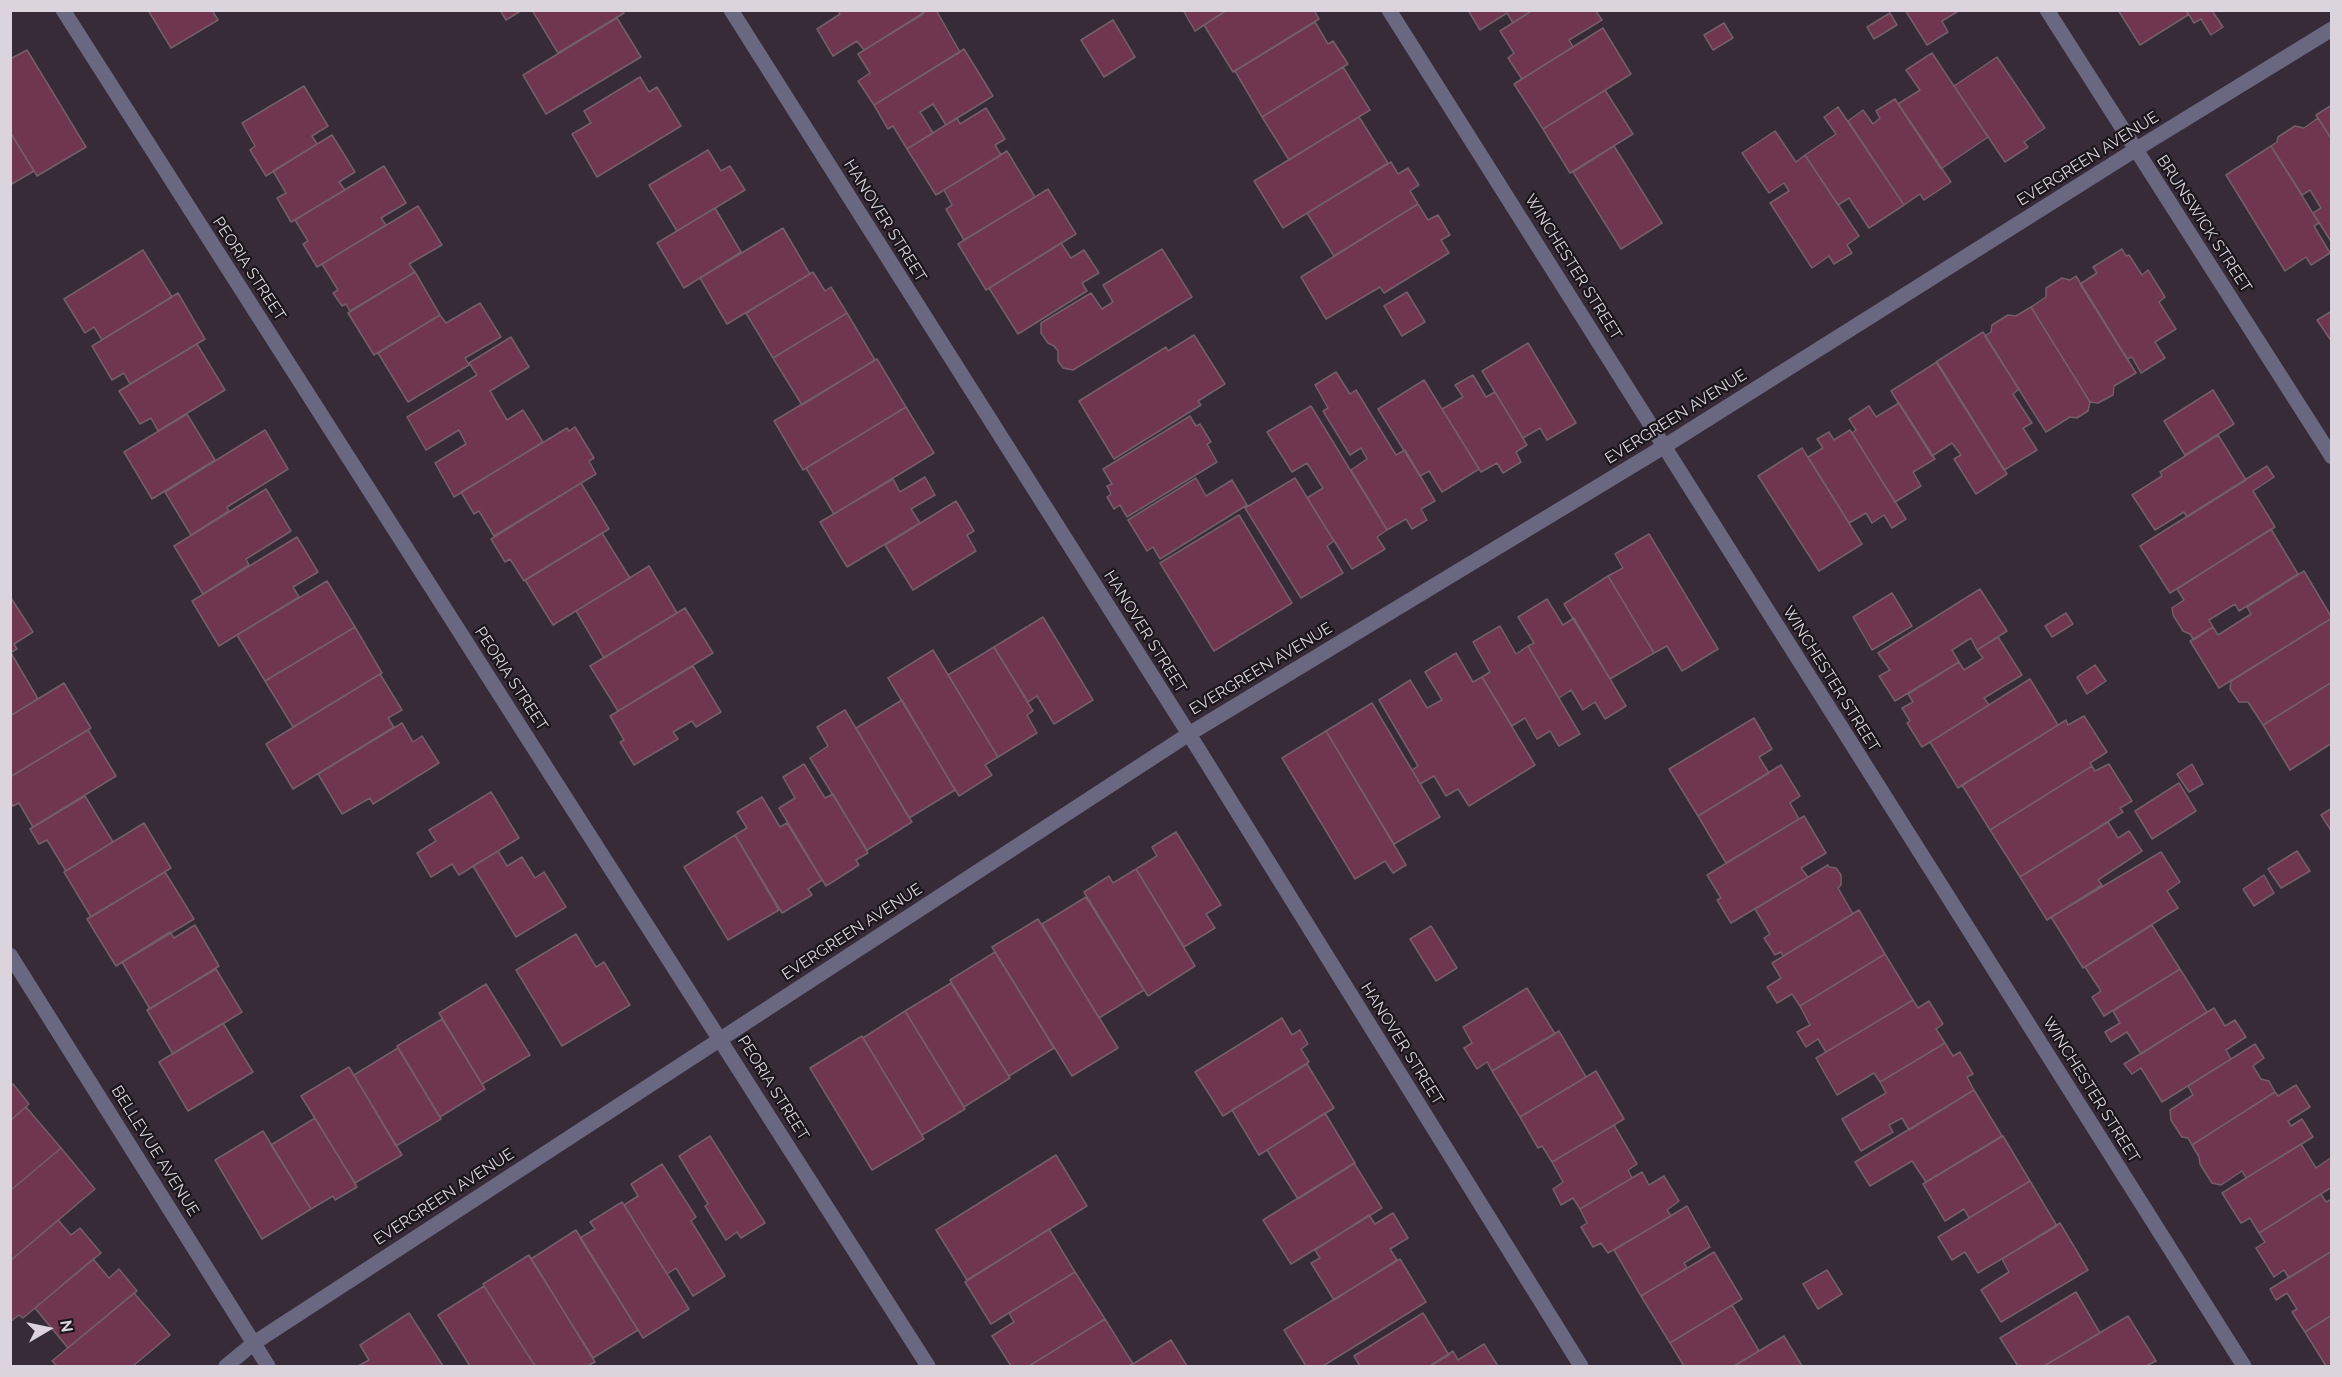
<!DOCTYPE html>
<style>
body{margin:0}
#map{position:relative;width:2342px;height:1377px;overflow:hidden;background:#372b38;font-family:Raleway,sans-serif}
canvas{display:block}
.frame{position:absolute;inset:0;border:12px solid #dbd4dc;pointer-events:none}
.north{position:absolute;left:18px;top:1299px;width:60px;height:60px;-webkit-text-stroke:4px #1b161c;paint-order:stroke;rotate:81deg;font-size:16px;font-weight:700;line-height:24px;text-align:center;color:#dbd4dc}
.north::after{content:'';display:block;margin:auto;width:21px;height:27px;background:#dbd4dc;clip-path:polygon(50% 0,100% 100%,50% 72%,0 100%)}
</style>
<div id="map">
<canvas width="2342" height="1377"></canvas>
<div class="frame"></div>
<div class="north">N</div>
</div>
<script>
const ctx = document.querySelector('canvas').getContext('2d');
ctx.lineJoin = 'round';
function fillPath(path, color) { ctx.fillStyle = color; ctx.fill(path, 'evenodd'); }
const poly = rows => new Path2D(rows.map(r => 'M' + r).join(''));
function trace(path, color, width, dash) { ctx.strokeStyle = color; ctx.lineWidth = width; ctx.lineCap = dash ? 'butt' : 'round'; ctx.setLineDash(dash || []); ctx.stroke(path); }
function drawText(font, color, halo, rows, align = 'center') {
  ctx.font = font + ' Raleway,sans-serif'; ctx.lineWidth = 4.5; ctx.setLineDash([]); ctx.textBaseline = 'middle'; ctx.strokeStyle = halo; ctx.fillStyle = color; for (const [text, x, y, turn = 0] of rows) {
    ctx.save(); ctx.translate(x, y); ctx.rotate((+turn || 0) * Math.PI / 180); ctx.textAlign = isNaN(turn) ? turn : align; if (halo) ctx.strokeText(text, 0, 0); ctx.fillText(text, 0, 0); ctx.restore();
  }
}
const building = poly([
 [148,10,212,10,218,20,171,48,148,10],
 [500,10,522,10,506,20,500,10],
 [532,10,622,10,624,13,558,53,532,10],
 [838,10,921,10,923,14,864,50,857,41,833,56,817,29,840,14,838,10],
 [928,10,936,10,960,52,874,105,858,81,870,73,858,54,928,10],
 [1183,10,1227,10,1195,31,1183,10],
 [1227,10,1314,10,1319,19,1233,72,1204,25,1227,10],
 [1468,10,1533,10,1513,23,1507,13,1480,30,1468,10],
 [1533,10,1595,10,1602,20,1569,40,1573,47,1522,79,1508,58,1514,53,1500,31,1533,10],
 [1905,10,1960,10,1942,21,1948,32,1927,45,1905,10],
 [2118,10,2186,10,2188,15,2140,45,2118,10],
 [2186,10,2216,10,2213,12,2223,27,2211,35,2201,19,2194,23,2186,10],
 [1890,13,1897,25,1874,39,1867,27,1890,13],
 [617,18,641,57,546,114,523,75,617,18],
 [1113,20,1135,57,1104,77,1081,40,1113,20],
 [1315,22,1328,44,1333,41,1348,64,1262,117,1235,71,1315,22],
 [1724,23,1733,38,1713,50,1704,35,1724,23],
 [1603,28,1631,74,1543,129,1514,84,1603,28],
 [964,49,993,96,946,125,933,104,920,112,933,133,907,149,893,126,888,129,874,105,964,49],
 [27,50,86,147,37,176,10,132,10,59,27,50],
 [1932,53,1988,137,1941,169,1898,104,1920,90,1906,70,1932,53],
 [1997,57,2045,128,2024,142,2028,147,2005,162,1954,86,1997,57],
 [1343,67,1370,110,1289,160,1262,117,1343,67],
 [640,77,649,92,657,87,681,126,597,177,572,134,591,123,584,111,640,77],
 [304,86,328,126,312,136,317,144,266,176,250,150,255,146,242,123,304,86],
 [1605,90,1633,134,1570,173,1543,129,1605,90],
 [1895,99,1951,182,1924,200,1920,194,1904,205,1848,121,1863,110,1873,124,1880,118,1876,111,1895,99],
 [2332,105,2332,140,2316,115,2332,105],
 [1838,107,1904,205,1869,228,1849,198,1838,205,1805,155,1836,134,1824,117,1838,107],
 [986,108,1005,139,995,145,1001,155,936,195,907,149,957,118,960,124,986,108],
 [1359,117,1388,163,1283,228,1254,181,1359,117],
 [2318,118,2332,140,2332,243,2313,213,2321,208,2310,190,2302,195,2271,146,2277,142,2278,137,2295,126,2304,128,2318,118],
 [1775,131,1796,162,1805,155,1859,236,1847,245,1852,253,1834,264,1829,256,1812,268,1770,203,1789,191,1784,183,1769,193,1742,153,1775,131],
 [10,132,34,171,10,185,10,132],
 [332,135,355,172,339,182,345,190,291,222,277,198,286,193,273,171,332,135],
 [1614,146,1662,223,1621,249,1573,172,1614,146],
 [2271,146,2319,223,2314,226,2330,253,2311,265,2306,257,2285,271,2226,175,2271,146],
 [708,150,721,171,730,166,745,190,677,231,649,185,708,150],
 [1007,151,1035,197,964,240,946,209,952,205,944,190,1007,151],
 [1391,162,1398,174,1408,168,1419,185,1410,191,1418,204,1334,256,1307,213,1391,162],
 [384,166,406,203,381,218,386,225,317,267,303,244,308,241,295,220,384,166],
 [1048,189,1076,234,986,290,958,244,1048,189],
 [1418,204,1428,220,1438,215,1450,235,1441,240,1449,253,1384,293,1380,287,1326,319,1301,277,1418,204],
 [418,206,442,245,409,264,415,272,350,311,346,304,342,306,333,293,338,290,322,264,418,206],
 [715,208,741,252,684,288,657,243,715,208],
 [783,228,810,274,727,324,700,278,783,228],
 [1061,243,1071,258,1084,250,1099,273,1082,283,1087,291,1018,334,989,288,1061,243],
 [1162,249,1192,297,1073,370,1063,368,1058,361,1058,351,1054,346,1048,343,1041,333,1041,323,1091,293,1102,309,1113,302,1103,285,1162,249],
 [2122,249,2126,256,2129,255,2142,275,2148,270,2165,297,2159,302,2176,329,2155,342,2165,358,2141,373,2132,357,2127,359,2080,284,2097,273,2093,267,2122,249],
 [143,250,172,297,102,340,94,327,85,333,64,299,143,250],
 [415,272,440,315,374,355,348,313,415,272],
 [813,272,825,291,831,287,847,313,773,358,746,313,813,272],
 [2076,276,2136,373,2114,386,2113,395,2098,403,2090,402,2031,307,2046,297,2046,288,2062,278,2070,280,2076,276],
 [1407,292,1425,322,1402,336,1384,306,1407,292],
 [178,293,205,339,130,384,124,373,112,380,92,346,178,293],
 [480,303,501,337,465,358,469,365,408,402,378,353,440,315,446,323,480,303],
 [2031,307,2090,402,2088,411,2077,418,2070,417,2046,432,1985,336,1991,332,1992,325,2008,315,2016,316,2031,307],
 [2332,311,2332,342,2317,320,2332,311],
 [847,313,875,360,802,405,773,358,847,313],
 [1983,332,2019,389,2013,394,2032,423,2023,428,2037,450,2004,470,1936,362,1983,332],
 [1194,335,1225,384,1198,401,1201,405,1114,459,1079,401,1166,347,1168,351,1194,335],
 [511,337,529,367,490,391,507,420,523,410,543,442,454,497,435,463,466,444,459,430,426,450,407,417,477,375,469,363,511,337],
 [1528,343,1576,423,1547,440,1540,428,1523,438,1482,371,1528,343],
 [197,344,225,390,158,431,151,418,140,424,119,391,197,344],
 [877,359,906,407,803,470,774,421,877,359],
 [1937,362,2007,474,1976,494,1954,459,1961,455,1952,443,1932,456,1891,391,1937,362],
 [1336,372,1350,394,1356,390,1396,455,1405,450,1435,501,1421,509,1427,520,1412,529,1406,519,1387,530,1351,470,1367,459,1361,448,1350,455,1323,411,1328,408,1315,385,1336,372],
 [1473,375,1486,397,1495,392,1527,445,1516,452,1521,462,1503,473,1497,463,1481,472,1442,409,1463,397,1455,385,1473,375],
 [1424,380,1479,469,1442,492,1429,471,1420,476,1378,409,1424,380],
 [2213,390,2234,424,2185,455,2164,421,2213,390],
 [1899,403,1935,459,1913,472,1921,486,1895,502,1852,433,1856,430,1849,419,1869,406,1876,417,1899,403],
 [1311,406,1387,530,1377,537,1385,549,1352,569,1307,498,1323,488,1307,463,1292,472,1267,432,1311,406],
 [906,407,934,453,834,514,806,468,906,407],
 [187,414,215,460,152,499,124,452,187,414],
 [1190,416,1196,426,1200,424,1211,442,1207,444,1217,462,1127,517,1120,505,1114,509,1107,497,1111,494,1107,486,1112,484,1103,469,1190,416],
 [575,427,594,458,589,461,596,474,494,536,479,511,474,514,461,492,567,428,569,431,575,427],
 [265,430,288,469,227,507,229,511,191,535,165,492,265,430],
 [1850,430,1906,519,1892,528,1884,515,1872,523,1866,513,1849,523,1808,457,1823,448,1817,439,1829,432,1834,440,1850,430],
 [2218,435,2246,480,2187,517,2184,512,2155,530,2132,495,2162,476,2160,472,2218,435],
 [1802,448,1862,544,1819,571,1758,476,1802,448],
 [2267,466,2274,477,2253,491,2275,527,2170,593,2140,546,2267,466],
 [925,477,935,495,911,509,920,523,847,567,820,522,893,479,900,492,925,477],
 [1196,478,1206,496,1232,480,1247,505,1160,559,1153,547,1147,551,1128,520,1196,478],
 [1295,478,1334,541,1327,546,1343,573,1301,598,1245,508,1295,478],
 [581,483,609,529,524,581,510,559,505,562,491,539,581,483],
 [266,489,291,531,246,559,249,565,203,594,174,546,266,489],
 [956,501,974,531,967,535,976,551,913,590,885,545,956,501],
 [1239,515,1292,603,1214,651,1160,563,1239,515],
 [2271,529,2298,574,2239,611,2235,604,2209,620,2213,627,2194,640,2190,634,2183,631,2173,615,2172,608,2184,600,2177,589,2271,529],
 [602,533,630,578,553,625,525,580,602,533],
 [1649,534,1718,649,1682,671,1667,646,1654,653,1608,576,1623,568,1615,554,1649,534],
 [297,537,318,572,293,587,299,597,219,646,192,601,297,537],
 [649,566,677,613,604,658,576,611,649,566],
 [2304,571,2332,618,2219,688,2190,641,2213,627,2218,635,2251,614,2247,607,2304,571],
 [1608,576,1654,653,1610,679,1564,604,1608,576],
 [327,581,355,627,265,681,237,635,327,581],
 [1980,589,2007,631,1977,650,1971,638,1952,650,1959,662,1895,701,1879,676,1890,670,1878,653,1980,589],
 [1892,593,1912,626,1872,650,1853,617,1892,593],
 [11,598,33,632,14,644,17,649,10,653,11,598],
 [1547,599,1563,625,1574,618,1626,706,1605,719,1595,702,1583,710,1571,690,1559,698,1528,646,1534,643,1518,617,1547,599],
 [685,608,713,653,618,711,590,666,685,608],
 [2066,613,2073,624,2052,637,2045,626,2066,613],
 [1043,617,1093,700,1054,724,1037,696,1028,702,994,647,1043,617],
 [2332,618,2332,682,2263,725,2248,702,2239,702,2230,689,2231,681,2332,618],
 [1500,626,1516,654,1528,646,1580,734,1559,746,1550,731,1537,739,1525,718,1512,726,1482,677,1490,672,1473,642,1500,626],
 [355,627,382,673,293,727,265,681,355,627],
 [1998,637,2022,675,1984,698,1989,705,1922,747,1907,723,1910,721,1902,708,1913,702,1908,694,1959,662,1964,670,1983,658,1977,650,1998,637],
 [994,647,1033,711,1027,715,1037,733,998,757,948,675,994,647],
 [933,650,998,757,985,765,992,775,959,796,888,678,933,650],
 [11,653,38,699,10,716,10,653,11,653],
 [1456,653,1473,682,1482,677,1535,765,1469,806,1458,789,1446,796,1434,776,1420,784,1412,770,1418,766,1379,700,1410,680,1427,708,1442,700,1425,672,1456,653],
 [2095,665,2106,681,2087,694,2077,677,2095,665],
 [693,666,721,712,696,727,692,721,673,732,678,739,634,765,620,742,624,740,610,716,693,666],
 [380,674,402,710,388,718,394,727,293,789,266,744,380,674],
 [2030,679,2058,725,1958,788,1930,742,2030,679],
 [2332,682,2332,743,2290,770,2263,725,2332,682],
 [64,683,91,728,10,777,10,716,64,683],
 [902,700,955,790,909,818,856,728,902,700],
 [1372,703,1440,817,1394,844,1326,731,1372,703],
 [845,710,912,822,867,850,810,758,828,746,817,727,845,710],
 [2084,716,2107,752,2090,763,2092,766,1990,830,1962,785,2066,720,2068,725,2084,716],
 [1754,718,1772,749,1759,757,1769,773,1698,816,1669,769,1754,718],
 [402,723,413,742,422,736,439,763,373,804,370,798,342,814,318,774,402,723],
 [88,730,116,776,33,827,19,803,13,806,10,801,10,777,88,730],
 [1326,731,1406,865,1393,873,1385,861,1355,879,1282,758,1326,731],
 [804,764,825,798,833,794,868,853,856,860,859,865,826,886,779,808,795,798,783,777,804,764],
 [2109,764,2132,801,2120,808,2123,812,2020,877,1990,830,2092,766,2095,771,2109,764],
 [2192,764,2203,784,2189,792,2177,774,2192,764],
 [1781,765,1800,796,1790,803,1799,819,1726,863,1698,816,1781,765],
 [2179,783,2196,811,2152,839,2135,811,2179,783],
 [491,792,519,838,459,875,452,864,431,877,417,853,436,841,429,830,491,792],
 [85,796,113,842,66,871,47,840,39,844,30,829,85,796],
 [762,797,780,827,787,823,822,880,808,889,812,895,782,913,735,835,747,828,737,812,762,797],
 [2332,808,2332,832,2321,815,2332,808],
 [1804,816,1826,853,1801,868,1808,877,1731,923,1717,900,1721,898,1707,875,1804,816],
 [2108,822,2118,838,2129,831,2142,851,2098,880,2102,885,2047,920,2020,877,2108,822],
 [144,823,171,868,91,917,64,872,144,823],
 [1176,832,1221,905,1206,914,1215,928,1184,947,1136,869,1157,856,1152,847,1176,832],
 [735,835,779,910,728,940,684,867,735,835],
 [498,851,507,866,522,857,535,878,544,872,566,907,516,937,473,866,498,851],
 [2297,851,2310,871,2281,888,2268,869,2297,851],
 [2161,852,2180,882,2167,891,2178,908,2083,968,2051,917,2161,852],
 [1828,865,1829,867,1836,868,1841,875,1841,885,1838,888,1853,914,1783,956,1781,952,1775,955,1764,938,1770,934,1755,909,1828,865],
 [1136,869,1195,966,1148,996,1084,892,1109,876,1113,883,1136,869],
 [165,872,194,919,116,966,87,919,165,872],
 [2264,875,2274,893,2254,906,2243,889,2264,875],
 [1086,897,1144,990,1099,1018,1042,924,1086,897],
 [1859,910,1885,954,1800,1006,1792,994,1777,1003,1767,987,1781,978,1772,963,1859,910],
 [1038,919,1118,1048,1072,1076,992,947,1038,919],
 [195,925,219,966,150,1009,122,962,170,932,174,938,195,925],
 [2152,925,2180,969,2104,1016,2092,997,2101,991,2085,967,2152,925],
 [1431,926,1457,968,1436,981,1410,939,1431,926],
 [576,934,596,967,604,962,630,1005,562,1046,516,970,576,934],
 [995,952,1054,1048,1009,1076,950,980,995,952],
 [1885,954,1913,1000,1826,1052,1818,1039,1806,1047,1797,1032,1810,1025,1800,1006,1885,954],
 [216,969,242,1012,173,1054,147,1010,216,969],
 [2180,969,2207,1012,2141,1054,2127,1032,2111,1042,2105,1032,2120,1023,2113,1011,2180,969],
 [951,983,1010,1078,964,1107,905,1011,951,983],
 [486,984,530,1055,482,1084,439,1013,486,984],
 [1527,988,1555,1034,1492,1071,1487,1062,1477,1069,1464,1048,1472,1043,1463,1027,1527,988],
 [1913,1000,1918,1008,1929,1001,1943,1024,1936,1029,1945,1043,1880,1082,1874,1073,1837,1095,1816,1058,1913,1000],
 [2214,1008,2225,1026,2235,1020,2246,1037,2226,1050,2231,1059,2162,1102,2141,1068,2132,1074,2124,1064,2214,1008],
 [905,1011,965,1109,922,1135,863,1038,905,1011],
 [1282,1018,1292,1035,1300,1030,1308,1044,1301,1049,1309,1062,1223,1116,1195,1072,1282,1018],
 [442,1019,485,1089,440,1117,397,1046,442,1019],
 [223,1023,253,1072,188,1111,159,1062,223,1023],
 [1559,1031,1586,1077,1520,1117,1492,1071,1559,1031],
 [862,1036,924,1139,872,1170,810,1068,862,1036],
 [1945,1043,1953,1056,1960,1052,1973,1074,1967,1077,1974,1090,1909,1130,1902,1118,1889,1125,1893,1132,1861,1151,1842,1119,1886,1093,1880,1082,1945,1043],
 [2255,1044,2264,1058,2253,1066,2261,1079,2269,1081,2275,1092,2192,1145,2188,1138,2182,1137,2171,1120,2170,1110,2193,1095,2188,1086,2255,1044],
 [398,1048,441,1119,396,1146,354,1075,398,1048],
 [1307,1064,1334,1108,1259,1155,1232,1110,1307,1064],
 [349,1067,402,1155,355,1183,301,1096,349,1067],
 [1596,1071,1624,1119,1552,1162,1542,1146,1538,1148,1520,1117,1596,1071],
 [13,1084,29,1104,10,1121,10,1086,13,1084],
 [2296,1085,2310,1107,2288,1121,2291,1126,2302,1119,2313,1137,2246,1178,2242,1171,2221,1185,2212,1183,2200,1164,2199,1157,2192,1145,2275,1092,2278,1096,2296,1085],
 [1974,1090,2002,1136,1926,1182,1912,1161,1870,1186,1855,1162,1974,1090],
 [26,1107,61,1148,10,1191,10,1121,26,1107],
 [1325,1113,1355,1163,1298,1199,1267,1150,1325,1113],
 [315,1118,357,1187,335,1200,333,1196,311,1209,271,1145,315,1118],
 [1614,1125,1637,1164,1628,1170,1632,1178,1580,1209,1573,1198,1561,1205,1553,1189,1563,1182,1552,1162,1614,1125],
 [263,1131,311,1209,262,1239,215,1160,263,1131],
 [710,1136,765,1223,741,1238,737,1232,726,1240,705,1206,708,1204,679,1156,710,1136],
 [2003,1136,2030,1181,1969,1218,1964,1209,1945,1221,1923,1184,2003,1136],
 [2301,1144,2316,1168,2332,1157,2332,1187,2259,1233,2250,1218,2241,1223,2222,1193,2301,1144],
 [61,1148,95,1189,10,1261,10,1191,61,1148],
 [1056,1155,1087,1206,967,1280,936,1230,1056,1155],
 [1354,1163,1382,1208,1291,1264,1263,1220,1354,1163],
 [662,1164,696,1217,691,1221,725,1276,693,1296,676,1268,667,1274,624,1205,638,1196,631,1184,662,1164],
 [1642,1172,1649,1185,1664,1176,1679,1201,1667,1210,1671,1216,1608,1253,1601,1243,1593,1247,1581,1227,1587,1223,1580,1209,1642,1172],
 [2030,1181,2057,1226,1978,1273,1965,1252,1952,1260,1938,1237,2030,1181],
 [2321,1194,2326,1202,2332,1199,2332,1251,2289,1278,2284,1270,2274,1277,2256,1248,2265,1242,2259,1233,2321,1194],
 [622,1202,689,1309,643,1338,580,1238,595,1229,590,1222,622,1202],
 [1687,1206,1710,1247,1684,1263,1687,1268,1641,1296,1614,1250,1687,1206],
 [1393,1213,1408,1238,1390,1249,1397,1260,1334,1300,1311,1263,1320,1258,1315,1250,1369,1215,1375,1224,1393,1213],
 [58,1220,71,1235,80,1228,101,1253,23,1318,19,1315,10,1322,10,1261,58,1220],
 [2060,1223,2088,1270,2001,1322,1981,1290,2009,1272,2002,1259,2060,1223],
 [1049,1229,1075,1272,991,1324,965,1282,1049,1229],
 [576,1230,638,1330,593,1358,531,1259,576,1230],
 [2332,1251,2332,1315,2305,1332,2292,1312,2297,1309,2287,1293,2276,1300,2270,1289,2332,1251],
 [1714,1252,1742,1299,1670,1343,1641,1296,1714,1252],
 [529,1255,595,1362,587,1366,535,1366,484,1286,483,1284,529,1255],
 [93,1259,109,1278,119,1269,137,1291,68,1348,35,1308,93,1259],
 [1400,1259,1426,1302,1323,1366,1306,1366,1284,1330,1400,1259],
 [1827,1270,1842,1294,1818,1309,1803,1284,1827,1270],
 [1075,1272,1105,1319,1029,1366,1011,1366,992,1336,1014,1322,1009,1313,1075,1272],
 [484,1286,535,1366,470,1366,438,1315,484,1286],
 [2076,1292,2100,1333,2044,1366,2018,1366,2000,1338,2076,1292],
 [134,1293,170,1335,133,1366,57,1366,52,1361,134,1293],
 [1732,1305,1759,1351,1734,1366,1684,1366,1670,1343,1732,1305],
 [409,1313,443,1366,358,1366,369,1360,360,1345,409,1313],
 [1423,1313,1449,1355,1430,1366,1360,1366,1354,1356,1423,1313],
 [2332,1315,2332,1366,2326,1366,2305,1332,2332,1315],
 [2128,1316,2156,1361,2146,1366,2044,1366,2128,1316],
 [1105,1319,1133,1364,1128,1366,1029,1366,1105,1319],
 [1784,1336,1802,1366,1734,1366,1784,1336],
 [1171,1340,1187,1366,1128,1366,1133,1364,1171,1340],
 [1484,1344,1498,1366,1430,1366,1453,1351,1458,1360,1484,1344]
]);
fillPath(building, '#70364f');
trace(building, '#735f67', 1.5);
trace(poly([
 [63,10,928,1366],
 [731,10,1189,734,1581,1366],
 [1389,10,2244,1366],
 [2047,10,2332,457],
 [10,955,268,1366],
 [226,1366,254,1343,1189,734,1665,446,2135,150,2332,29]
]), '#6a6780', 15);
drawText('16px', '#dbd4dc', '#1b161c', [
 ["EVERGREEN AVENUE",2088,159,-32],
 ["HANOVER STREET",885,221,58],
 ["BRUNSWICK STREET",2204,224,57],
 ["WINCHESTER STREET",1573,267,58],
 ["PEORIA STREET",249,269,57],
 ["EVERGREEN AVENUE",1676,417,-32],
 ["HANOVER STREET",1145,632,58],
 ["EVERGREEN AVENUE",1261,669,-31],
 ["PEORIA STREET",511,679,57],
 ["WINCHESTER STREET",1831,679,58],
 ["EVERGREEN AVENUE",852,932,-33],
 ["HANOVER STREET",1402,1044,58],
 ["PEORIA STREET",773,1088,58],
 ["WINCHESTER STREET",2091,1090,58],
 ["BELLEVUE AVENUE",155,1151,58],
 ["EVERGREEN AVENUE",444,1197,-33]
]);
</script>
